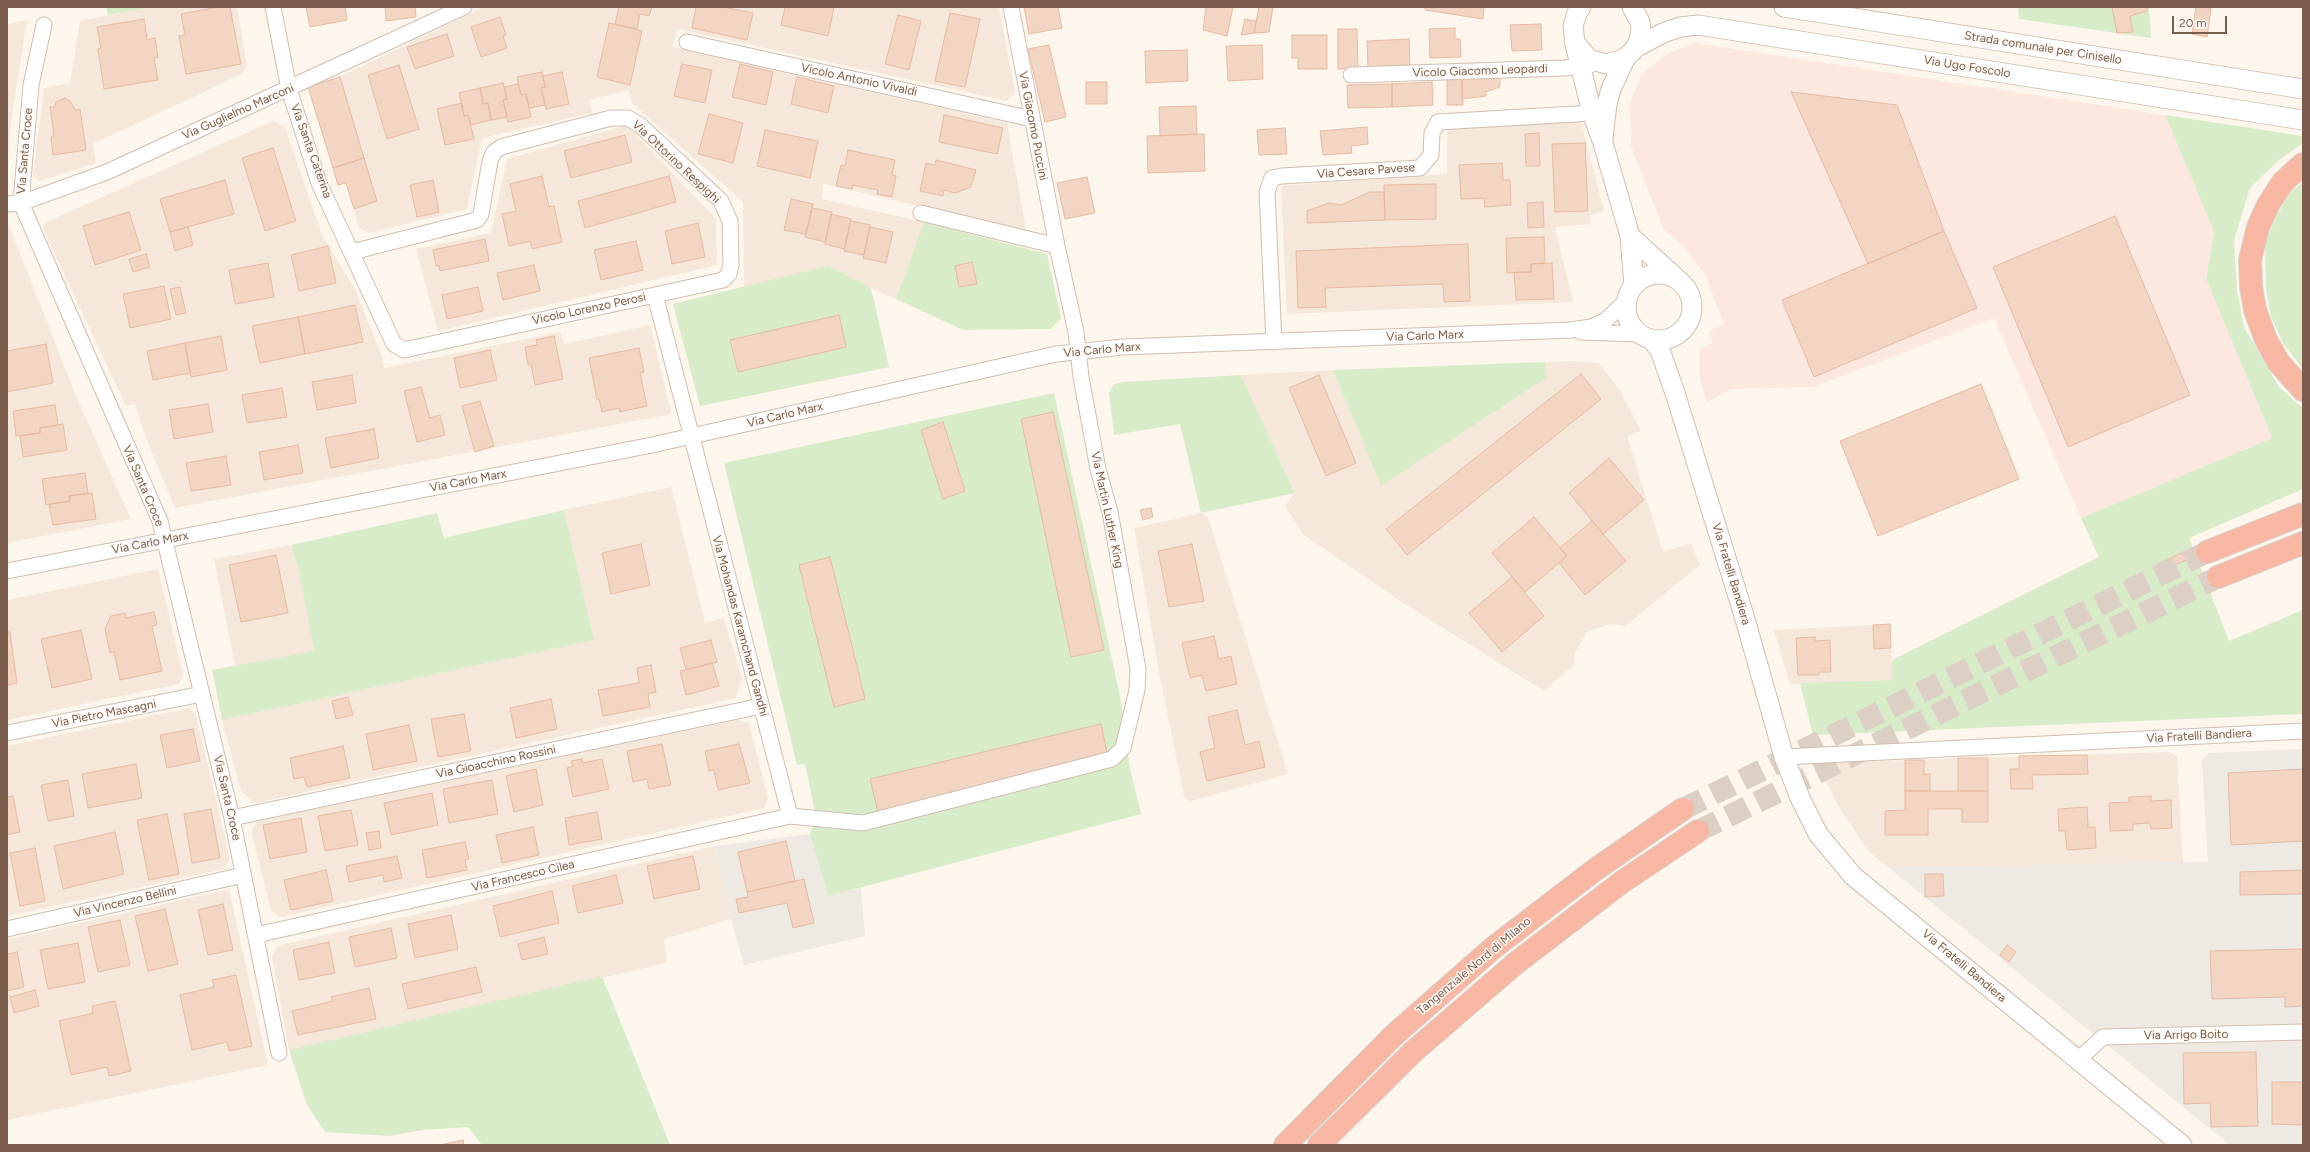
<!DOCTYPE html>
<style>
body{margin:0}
#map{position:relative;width:2310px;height:1152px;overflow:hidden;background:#fdf6ec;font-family:Figtree,sans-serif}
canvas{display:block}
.frame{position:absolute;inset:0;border:8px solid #7a5c4d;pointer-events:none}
.scale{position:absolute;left:2172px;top:16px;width:55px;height:18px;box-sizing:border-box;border:2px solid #7a5c4d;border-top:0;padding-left:5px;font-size:12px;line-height:14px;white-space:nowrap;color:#7a5c4d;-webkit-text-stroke:3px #fffaf3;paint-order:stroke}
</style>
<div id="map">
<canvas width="2310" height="1152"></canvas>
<div class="frame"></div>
<div class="scale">20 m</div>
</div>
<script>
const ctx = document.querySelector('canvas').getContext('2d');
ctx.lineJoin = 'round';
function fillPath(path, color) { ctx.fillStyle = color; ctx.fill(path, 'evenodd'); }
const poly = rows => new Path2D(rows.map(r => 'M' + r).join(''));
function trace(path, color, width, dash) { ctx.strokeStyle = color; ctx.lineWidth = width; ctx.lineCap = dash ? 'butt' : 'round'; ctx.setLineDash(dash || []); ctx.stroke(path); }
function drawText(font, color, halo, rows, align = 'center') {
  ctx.font = font + ' Figtree,sans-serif'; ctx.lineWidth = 3; ctx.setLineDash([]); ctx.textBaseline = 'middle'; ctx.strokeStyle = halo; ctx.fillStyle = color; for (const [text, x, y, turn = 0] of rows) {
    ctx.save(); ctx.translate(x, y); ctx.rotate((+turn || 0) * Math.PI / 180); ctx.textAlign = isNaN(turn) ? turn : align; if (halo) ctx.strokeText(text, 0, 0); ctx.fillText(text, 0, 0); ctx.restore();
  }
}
fillPath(poly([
 [152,7,237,7,247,65,242,74,93,144,96,163,39,181,33,176,44,88,70,83,80,21],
 [484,7,999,7,1015,93,1007,101,677,29,672,47,1007,123,1026,230,823,184,822,199,924,222,896,299,871,288,889,367,700,406,673,304,744,287,743,202,632,103,629,90,589,100,592,113,482,138,467,209,369,233,359,228,346,183,338,185,308,87,340,77],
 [27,20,11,122,7,172,7,24],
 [273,121,285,127,322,235,356,291,381,354,384,368,560,332,565,344,650,325,671,412,667,415,175,508,146,438,135,404,126,406,43,229,44,223],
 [1581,122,1604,211,1590,215,1591,224,1555,227,1573,302,1287,314,1281,186,1447,174,1447,128],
 [627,125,716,219,717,265,438,331,416,249,491,233,507,159],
 [7,226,10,228,76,396,131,519,7,543],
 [1572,361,1599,363,1621,392,1641,431,1627,436,1663,552,1691,543,1700,565,1625,626,1609,624,1587,632,1575,653,1574,665,1544,691,1400,601,1303,534,1285,506,1295,492,1241,375,1333,370,1381,485,1546,378,1545,362],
 [671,487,705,623,724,618,742,678,736,698,255,803,241,791,222,720,594,640,564,510],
 [1201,513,1208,517,1288,774,1188,802,1184,796,1159,672,1134,528],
 [291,545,299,572,314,651,235,666,214,559],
 [158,569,183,675,179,684,7,720,7,600],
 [1890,624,1893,680,1790,684,1774,630],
 [190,708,196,716,230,859,224,869,7,916,7,746],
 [737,720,749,723,768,798,764,808,281,917,271,911,251,831,257,821],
 [2169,752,2177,756,2183,863,1888,867,1868,851,1838,806,1817,763],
 [715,846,731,919,664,939,667,963,289,1050,272,957,277,946],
 [229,889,268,1065,7,1120,7,940]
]), '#f5e8da');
fillPath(poly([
 [1695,43,2165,115,2214,232,2206,279,2272,438,2081,518,1994,318,1813,387,1731,389,1706,403,1699,372,1700,349,1713,343,1709,331,1724,325,1706,276,1680,243,1664,230,1631,146,1630,104,1642,74,1668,53]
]), '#fde8e0');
fillPath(poly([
 [2303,749,2303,1145,2230,1145,1888,867,2208,862,2202,761,2209,753],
 [810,834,828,896,861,888,865,936,744,965,731,919,715,846]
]), '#efe9e4');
fillPath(poly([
 [106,7,152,7,108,15],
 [2018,7,2149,7,2151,38,2019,19],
 [2165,115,2303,136,2303,143,2279,160,2250,188,2234,240,2237,290,2244,327,2279,387,2303,408,2303,489,2189,538,2229,641,2303,610,2303,714,1813,735,1800,683,1892,680,1892,660,2099,557,2081,518,2272,438,2206,279,2214,232],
 [2303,182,2303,369,2283,343,2271,317,2266,290,2265,244,2275,218,2291,192],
 [924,222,1047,254,1061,318,1051,329,963,330,896,299],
 [828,266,871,288,889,367,700,406,673,304],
 [1545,362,1546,378,1381,486,1333,370],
 [1241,375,1295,493,1201,513,1180,424,1114,435,1109,393,1114,384,1123,382],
 [1054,393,1121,701,1130,769,1141,814,828,896,810,834,816,816,805,764,797,765,724,463],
 [564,510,594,640,222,720,212,670,314,651,299,572,291,545,437,513,444,538],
 [602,976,670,1145,482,1145,468,1127,422,1130,389,1136,325,1132,307,1105,289,1050]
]), '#d8ecc9');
const building = poly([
 [218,7,230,7,241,64,186,74,179,36,185,35,181,14,218,7],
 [306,7,345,7,347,20,310,27,306,7],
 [385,7,415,7,416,17,386,21,385,7],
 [619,7,652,7,649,16,640,14,637,29,615,24,619,7],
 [696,7,723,7,753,13,747,40,692,28,696,7],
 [785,7,834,7,828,36,781,25,785,7],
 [1024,7,1058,7,1062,28,1029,34,1024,7],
 [1206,7,1233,7,1227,36,1203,30,1206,7],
 [1259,7,1273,7,1269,32,1254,33,1259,7],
 [1425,7,1484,7,1483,19,1425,10,1425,7],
 [2112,7,2147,7,2147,11,2130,16,2133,32,2117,33,2112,7],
 [2196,7,2211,8,2207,37,2192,34,2196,7],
 [950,13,980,19,965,87,935,81,950,13],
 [898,15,921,21,909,70,885,64,898,15],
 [500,17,506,35,503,36,507,48,481,57,471,27,500,17],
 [144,19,147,40,155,38,158,57,154,58,158,80,104,89,98,49,101,48,97,27,144,19],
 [1245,19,1256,21,1254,33,1241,35,1245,19],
 [609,23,642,31,630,85,597,77,609,23],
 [1541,24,1542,50,1512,51,1510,25,1541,24],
 [1455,28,1455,39,1460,39,1461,57,1430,58,1429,29,1455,28],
 [1338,29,1357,29,1358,68,1338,69,1338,29],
 [447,34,454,56,415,69,407,47,447,34],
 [1292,35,1327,35,1327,69,1298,69,1298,58,1292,58,1292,35],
 [1409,39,1410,66,1368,68,1367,41,1409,39],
 [1049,45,1066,117,1045,122,1028,49,1049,45],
 [1262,45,1263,79,1228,81,1226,46,1262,45],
 [1187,50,1188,81,1146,83,1145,51,1187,50],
 [682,64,712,70,705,103,674,96,682,64],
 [740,64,773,72,766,105,732,97,740,64],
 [399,65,419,129,387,139,368,75,399,65],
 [542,72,545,87,541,88,545,105,529,108,526,94,521,95,517,77,542,72],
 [562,72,569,104,546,109,541,88,545,87,543,76,562,72],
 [340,77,364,158,333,168,308,87,340,77],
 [797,77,834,86,828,113,791,104,797,77],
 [1500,77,1500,87,1485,92,1486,96,1462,99,1462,78,1500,77],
 [1447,78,1462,78,1463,105,1447,105,1447,78],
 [1086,82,1107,82,1107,104,1086,104,1086,82],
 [1432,82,1433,105,1392,107,1392,84,1432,82],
 [503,83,507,99,503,100,507,117,491,120,488,103,483,104,480,88,503,83],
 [518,84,521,95,526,94,531,117,508,122,503,100,507,99,504,87,518,84],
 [1392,84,1392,107,1348,108,1347,85,1392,84],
 [480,88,483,104,488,103,491,120,471,125,468,115,464,116,459,93,480,88],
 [1791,92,1897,105,1944,231,1868,264,1791,92],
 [65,98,70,101,75,110,80,109,86,150,53,155,51,137,54,136,50,107,55,107,56,102,65,98],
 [462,103,464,116,468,115,474,139,445,145,437,109,462,103],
 [1196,106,1197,134,1160,136,1159,107,1196,106],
 [709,114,743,123,733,163,698,154,709,114],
 [944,115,1003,128,997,154,939,142,944,115],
 [1367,127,1368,144,1351,146,1352,153,1323,155,1320,131,1367,127],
 [1285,128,1287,154,1259,155,1257,130,1285,128],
 [765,130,818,141,810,178,757,166,765,130],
 [1539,133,1540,166,1526,166,1525,134,1539,133],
 [1204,134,1205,171,1148,173,1147,136,1204,134],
 [625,135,632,162,571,178,564,151,625,135],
 [1585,143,1588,211,1555,212,1552,144,1585,143],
 [273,148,296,221,265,231,242,158,273,148],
 [848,150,895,160,892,175,896,176,892,197,877,194,878,190,853,185,852,189,836,186,841,165,845,166,848,150],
 [364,158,377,201,354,209,346,183,338,185,333,168,364,158],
 [936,160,976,170,971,187,955,193,944,190,943,196,920,191,926,163,935,165,936,160],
 [1502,163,1503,180,1510,180,1511,205,1485,207,1484,198,1461,199,1459,165,1502,163],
 [542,176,549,207,554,206,562,242,532,249,530,241,509,246,502,214,516,211,510,184,542,176],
 [669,176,676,202,585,228,578,201,669,176],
 [1087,177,1095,213,1065,219,1057,183,1087,177],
 [225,180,234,214,170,232,160,199,225,180],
 [433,180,439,212,417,217,410,185,433,180],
 [1436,184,1436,219,1385,220,1384,185,1436,184],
 [1370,192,1384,192,1385,220,1307,223,1307,211,1329,203,1341,205,1370,192],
 [791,199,813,204,806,234,784,230,791,199],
 [1543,202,1544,227,1528,228,1527,203,1543,202],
 [812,208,832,212,825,242,805,237,812,208],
 [129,212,141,250,95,265,83,226,129,212],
 [831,214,851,219,844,249,825,244,831,214],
 [2115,216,2190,395,2068,447,1993,267,2115,216],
 [851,221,870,225,864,255,844,251,851,221],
 [698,223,705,257,672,264,665,231,698,223],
 [188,227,193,245,175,251,170,232,188,227],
 [870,227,893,232,886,263,863,258,870,227],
 [1944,231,1977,308,1814,377,1782,300,1944,231],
 [1544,237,1545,263,1531,264,1531,272,1507,273,1506,238,1544,237],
 [485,239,489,261,440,271,439,265,436,266,433,250,485,239],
 [636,241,643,270,601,280,594,250,636,241],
 [1468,244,1470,301,1444,302,1443,284,1325,288,1326,307,1298,308,1296,251,1468,244],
 [328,246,336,283,299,291,291,255,328,246],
 [146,254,150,267,133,272,129,259,146,254],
 [972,262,977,284,959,287,955,266,972,262],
 [268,263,274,297,235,304,229,270,268,263],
 [1552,263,1554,299,1516,300,1514,272,1531,272,1531,264,1552,263],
 [534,265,540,291,503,300,497,273,534,265],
 [164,286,171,319,130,328,123,294,164,286],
 [180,287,186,313,176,315,170,289,180,287],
 [478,287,483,311,447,319,442,295,478,287],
 [355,305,363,342,305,354,298,317,355,305],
 [839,315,846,347,738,372,730,340,839,315],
 [298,317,305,354,260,363,252,326,298,317],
 [221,336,227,370,191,377,185,343,221,336],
 [554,336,563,379,535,385,531,365,528,365,525,347,537,345,536,340,554,336],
 [185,343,190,373,153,380,147,351,185,343],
 [46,344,53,383,7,392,7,351,46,344],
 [639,348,644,372,640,373,647,406,620,412,619,408,602,412,599,399,597,400,589,358,639,348],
 [490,350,497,380,460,388,454,358,490,350],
 [1581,374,1601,399,1407,555,1386,529,1581,374],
 [352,375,356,403,317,410,312,382,352,375],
 [1319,375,1356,463,1326,476,1289,388,1319,375],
 [1981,384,2019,479,1878,536,1840,441,1981,384],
 [421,387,430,418,440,415,445,435,417,442,404,391,421,387],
 [282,388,287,417,247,423,242,395,282,388],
 [480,401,494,446,475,452,462,406,480,401],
 [208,404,213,432,174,439,169,410,208,404],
 [55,405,58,425,40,428,40,433,16,436,13,411,55,405],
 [1053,412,1104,650,1071,657,1021,419,1053,412],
 [943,422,965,491,943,499,921,430,943,422],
 [63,424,67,450,23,457,20,436,40,433,40,428,63,424],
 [374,429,379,458,331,468,325,438,374,429],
 [298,445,303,473,264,480,259,452,298,445],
 [226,456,231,485,191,491,186,463,226,456],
 [1609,458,1644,500,1603,534,1569,493,1609,458],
 [85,473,88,493,69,496,70,501,46,505,42,479,85,473],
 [92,493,96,519,53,525,49,504,70,501,69,496,92,493],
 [1151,508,1153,517,1143,520,1140,510,1151,508],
 [1534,517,1567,556,1525,592,1492,553,1534,517],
 [1592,521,1626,561,1585,595,1559,563,1567,556,1560,548,1592,521],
 [641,544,650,585,611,594,602,553,641,544],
 [1192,544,1204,601,1169,607,1158,551,1192,544],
 [2188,550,2191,558,2161,571,2158,564,2188,550],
 [276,555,288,613,241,622,229,565,276,555],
 [830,557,865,699,834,707,799,565,830,557],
 [1512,577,1544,616,1502,652,1469,613,1512,577],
 [154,612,157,625,152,626,162,671,120,680,114,652,110,653,105,629,111,616,125,613,126,618,154,612],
 [1890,624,1891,648,1874,649,1873,625,1890,624],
 [81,630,92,679,52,688,41,639,81,630],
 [7,632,10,632,17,683,7,685,7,632],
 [1214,636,1219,659,1231,656,1237,684,1206,691,1202,675,1190,678,1182,643,1214,636],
 [1815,637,1815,641,1830,640,1831,672,1819,672,1819,675,1798,675,1796,638,1815,637],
 [711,640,717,662,686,670,680,648,711,640],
 [712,663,719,686,686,695,680,671,712,663],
 [651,665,656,692,648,694,650,707,603,716,598,690,639,683,637,668,651,665],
 [348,697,353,715,336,719,332,701,348,697],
 [551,699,557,729,516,738,510,708,551,699],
 [1237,710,1245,745,1259,741,1265,767,1207,781,1200,752,1215,748,1208,717,1237,710],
 [464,714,471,751,438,757,431,719,464,714],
 [1101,724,1108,757,878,812,870,779,1101,724],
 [409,725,417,761,373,770,366,734,409,725],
 [193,729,200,761,167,768,160,735,193,729],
 [662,744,671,785,649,789,647,779,633,782,627,751,662,744],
 [739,744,750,783,718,790,714,770,709,771,705,751,739,744],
 [343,746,350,778,307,787,304,777,294,779,290,758,343,746],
 [2087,755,2088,774,2032,775,2033,789,2011,789,2010,769,2019,769,2019,756,2087,755],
 [1958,758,1988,758,1988,791,1958,791,1958,758],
 [582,759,583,763,602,759,609,789,573,797,567,768,573,766,571,761,582,759],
 [1905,760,1924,760,1924,774,1930,774,1930,791,1905,791,1905,760],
 [136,764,142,798,88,808,82,774,136,764],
 [536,769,543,805,514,812,506,776,536,769],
 [2303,769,2303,841,2231,845,2228,773,2303,769],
 [68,780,74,816,48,821,41,785,68,780],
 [492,780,498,814,449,823,443,789,492,780],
 [1905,791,1988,791,1988,822,1962,822,1962,809,1928,809,1928,835,1885,835,1885,811,1905,810,1905,791],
 [432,793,438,825,391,835,384,803,432,793],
 [13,796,20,832,7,835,7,797,13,796],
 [2151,796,2151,801,2171,800,2172,828,2151,829,2150,823,2133,824,2133,830,2110,831,2109,803,2129,802,2129,797,2151,796],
 [2087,807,2088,827,2095,827,2096,848,2067,850,2065,831,2059,831,2058,809,2087,807],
 [211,809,220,858,192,863,184,814,211,809],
 [351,810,358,845,325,851,318,816,351,810],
 [597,812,602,839,569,845,565,818,597,812],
 [167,814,179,874,149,880,137,820,167,814],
 [301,818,307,852,270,859,263,825,301,818],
 [533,827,539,855,502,863,496,835,533,827],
 [379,831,381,848,369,850,366,833,379,831],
 [115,832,124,874,63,889,54,846,115,832],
 [786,841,795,881,747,892,738,852,786,841],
 [465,842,469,859,465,860,467,870,427,878,422,850,465,842],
 [35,848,45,901,20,906,10,853,35,848],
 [397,856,402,878,384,882,383,875,349,882,346,866,397,856],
 [693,856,700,889,654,899,647,866,693,856],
 [326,870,333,901,291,910,284,880,326,870],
 [2303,870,2303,894,2240,895,2240,872,2303,870],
 [1925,874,1943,874,1944,896,1925,897,1925,874],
 [616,875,623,903,578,913,572,886,616,875],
 [804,879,814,923,793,928,787,903,739,913,736,899,748,897,747,892,804,879],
 [552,891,559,923,500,937,493,906,552,891],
 [223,904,233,950,208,955,198,910,223,904],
 [165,909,178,964,148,971,135,916,165,909],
 [451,915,458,949,415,958,408,924,451,915],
 [120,920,130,965,98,972,88,927,120,920],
 [391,928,397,958,355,967,349,937,391,928],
 [544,937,548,954,522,960,518,944,544,937],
 [329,942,335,973,299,980,293,950,329,942],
 [78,943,85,982,48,989,40,950,78,943],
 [2007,945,2016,952,2009,962,2000,955,2007,945],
 [2303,949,2303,1006,2285,1007,2285,997,2212,999,2210,951,2303,949],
 [17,952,24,987,7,991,7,954,17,952],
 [476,967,482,992,408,1009,402,984,476,967],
 [236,975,252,1046,229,1051,227,1042,192,1050,180,995,214,987,212,980,236,975],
 [369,988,376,1019,298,1035,292,1011,333,1001,331,997,369,988],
 [35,990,39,1006,14,1013,10,997,35,990],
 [115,1001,131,1071,109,1076,107,1067,71,1075,59,1021,93,1013,92,1006,115,1001],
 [2256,1052,2258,1126,2211,1127,2210,1103,2184,1104,2183,1053,2256,1052],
 [2272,1082,2303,1082,2303,1125,2272,1124,2272,1082],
 [463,1140,464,1145,440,1145,463,1140]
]);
fillPath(building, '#f3d5c3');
trace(building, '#e6bba3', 1);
trace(poly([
 [1683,809,2207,552],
 [1698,831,2218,577]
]), '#dcd0c4', 22, [22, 11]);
const minor = poly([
 [273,7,289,89,319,183,394,344,404,350,655,295,790,816],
 [44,25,31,85,21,203,160,521,232,818,279,1053],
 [687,42,1032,119],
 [1351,75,1565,68,1590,65],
 [7,204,21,203,107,172,464,7],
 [921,213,1057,246],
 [352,252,477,220,481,214,490,161,494,152,501,147,611,118,628,118,640,125,721,201,730,221,731,265,729,274,723,280,655,295],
 [1581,332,1640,334],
 [1274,342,1267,192,1272,178,1282,176,1420,168,1431,155,1432,133,1438,122,1592,113],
 [7,571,652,445,1056,354,1123,347,1571,330,1591,327,1606,320,1627,300],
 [7,733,202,694],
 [1784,757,2303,731],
 [232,818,761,706],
 [7,929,243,875],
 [256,935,790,816,863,823,1112,759,1123,748,1137,690,1138,669,1110,512,1098,469,1081,377,1076,332,1057,246,1011,7],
 [2078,1060,2103,1037,2303,1032]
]);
const tertiary = poly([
 [1581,7,1577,13,1573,26,1575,43,1589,59,1606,64,1624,59,1633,51,1638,43,1641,31,1640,22,1632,7],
 [1784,7,2303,89],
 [1574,40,1592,113,1603,143,1630,236,1634,286],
 [1635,48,1663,33,1680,27,1698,25,2303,120],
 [1603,138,1607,104,1611,89,1626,57],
 [1630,236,1675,277],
 '1626 307a33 33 0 1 1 66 0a33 33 0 1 1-66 0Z',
 [1651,339,1660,350,1675,393,1745,619,1784,757,1801,800,1818,834,1853,876,2182,1145]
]);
const motorway = poly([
 [2303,164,2283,182,2268,205,2258,227,2250,260,2251,286,2255,310,2266,340,2279,363,2303,390],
 [2207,552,2303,514],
 [2218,577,2303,543],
 [1285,1145,1394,1035,1493,948,1596,869,1683,809],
 [1319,1145,1414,1051,1516,963,1622,882,1698,831]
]);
trace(minor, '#d1beb0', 17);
trace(tertiary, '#d1beb0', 21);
trace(motorway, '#dad1cd', 24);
trace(minor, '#fff', 15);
trace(tertiary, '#fff', 19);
trace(motorway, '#f7b7a3', 22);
drawText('12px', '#7a5c4d', '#fffaf3', [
 ["Strada comunale per Cinisello",2043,48,9],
 ["Via Ugo Foscolo",1967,67,9],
 ["Vicolo Giacomo Leopardi",1480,71,-2],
 ["Vicolo Antonio Vivaldi",859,80,12],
 ["Via Guglielmo Marconi",238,112,-24],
 ["Via Giacomo Puccini",1033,126,79],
 ["Via Santa Croce",25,151,-85],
 ["Via Santa Caterina",311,151,70],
 ["Via Ottorino Respighi",676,162,43],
 ["Via Cesare Pavese",1366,171,-4],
 ["Vicolo Lorenzo Perosi",589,309,-12],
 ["Via Carlo Marx",1425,336,-2],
 ["Via Carlo Marx",1102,350,-5],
 ["Via Carlo Marx",785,415,-13],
 ["Via Carlo Marx",468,481,-11],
 ["Via Santa Croce",143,486,67],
 ["Via Martin Luther King",1107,510,78],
 ["Via Carlo Marx",150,543,-11],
 ["Via Fratelli Bandiera",1731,574,73],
 ["Via Mohandas Karamchand Gandhi",740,626,75],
 ["Via Pietro Mascagni",104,714,-11],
 ["Via Fratelli Bandiera",2199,736,-3],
 ["Via Gioacchino Rossini",496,762,-12],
 ["Via Santa Croce",227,798,77],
 ["Via Francesco Cilea",523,876,-13],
 ["Via Vincenzo Bellini",125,902,-13],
 ["Tangenziale Nord di Milano",1474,966,-40],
 ["Via Fratelli Bandiera",1964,966,40],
 ["Via Arrigo Boito",2186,1035,-1]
]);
</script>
